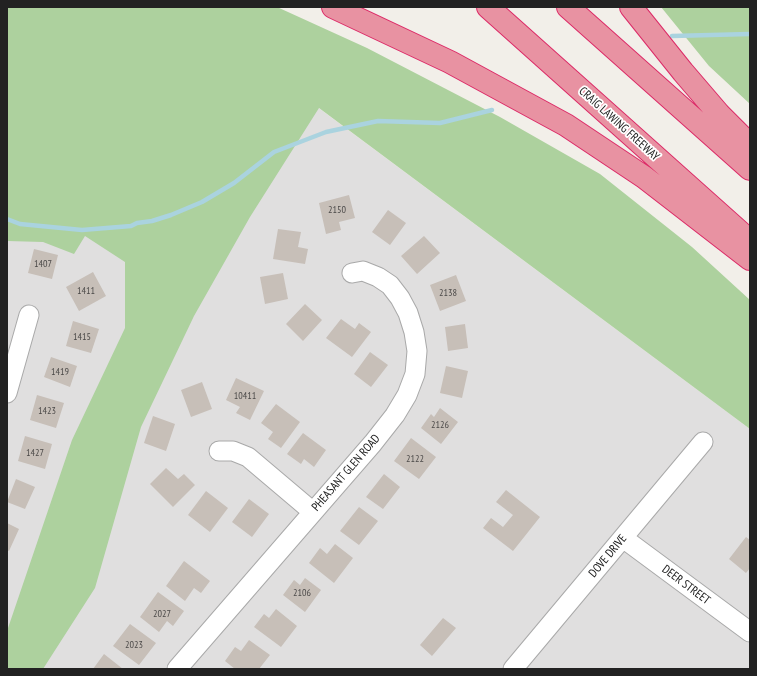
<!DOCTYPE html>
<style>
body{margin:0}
#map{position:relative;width:757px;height:676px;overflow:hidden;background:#f2efe9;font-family:"PT Sans Narrow",sans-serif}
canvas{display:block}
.frame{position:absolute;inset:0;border:8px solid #222;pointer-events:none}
</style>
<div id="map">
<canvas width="757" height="676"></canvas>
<div class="frame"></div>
</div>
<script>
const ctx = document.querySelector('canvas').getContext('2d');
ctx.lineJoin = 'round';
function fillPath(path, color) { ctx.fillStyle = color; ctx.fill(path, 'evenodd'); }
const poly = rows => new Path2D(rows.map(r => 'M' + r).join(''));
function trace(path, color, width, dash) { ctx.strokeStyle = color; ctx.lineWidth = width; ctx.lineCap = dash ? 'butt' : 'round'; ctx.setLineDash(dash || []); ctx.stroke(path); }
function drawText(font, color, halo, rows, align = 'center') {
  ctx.font = font + ' "PT Sans Narrow",sans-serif'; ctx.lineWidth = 3.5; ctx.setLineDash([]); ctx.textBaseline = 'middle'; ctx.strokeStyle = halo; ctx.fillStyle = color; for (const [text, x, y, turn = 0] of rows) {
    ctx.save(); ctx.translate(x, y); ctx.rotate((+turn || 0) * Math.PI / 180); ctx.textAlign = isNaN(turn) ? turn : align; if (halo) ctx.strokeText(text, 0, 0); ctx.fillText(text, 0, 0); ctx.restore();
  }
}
fillPath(poly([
 [7,7,183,7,750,429,750,669,7,669]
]), '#e0dfdf');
fillPath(poly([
 [7,7,277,7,367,48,500,117,600,174,692,247,750,300,750,429,319,108,250,217,194,316,141,427,95,588,43,669,7,669,7,631,72,440,125,328,125,262,85,236,74,254,43,242,7,241],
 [661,7,750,7,750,104,709,66]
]), '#add19e');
trace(poly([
 [672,36,750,34],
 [7,219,20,224,82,230,131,226,137,223,152,221,171,215,202,202,234,183,274,152,326,132,378,121,440,123,492,110]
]), '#aad3df', 4.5);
fillPath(poly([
 [349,195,355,218,339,222,341,230,326,234,319,203],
 [388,210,406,223,390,245,372,232],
 [278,229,301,232,298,247,308,249,305,264,273,259],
 [424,236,440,253,417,274,401,256],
 [34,249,58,255,52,279,28,273],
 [93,272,106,296,79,311,66,287],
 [283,273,288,299,265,304,260,277],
 [456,275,466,301,440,311,430,285],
 [305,304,322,320,303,341,286,324],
 [341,319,355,329,359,323,371,332,352,357,326,338],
 [73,321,99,329,91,353,66,346],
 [465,324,468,348,448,351,445,327],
 [370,352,388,365,371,387,354,374],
 [51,357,77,366,70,387,44,377],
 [446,366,468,371,462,398,440,393],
 [236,378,264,391,250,420,236,413,240,407,226,400],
 [202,382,212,409,191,417,181,390],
 [37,395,64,403,56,428,30,420],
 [276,404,300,422,281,448,268,439,273,432,261,423],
 [440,408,458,422,441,444,421,428,431,414,434,417],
 [153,416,175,424,166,451,144,443],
 [303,433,326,450,314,467,304,459,301,464,287,454],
 [25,436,52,444,45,469,18,461],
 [411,438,436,457,419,479,394,461],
 [166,468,178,479,184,474,195,485,173,507,150,484],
 [384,474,400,487,383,509,366,497],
 [16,479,35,487,25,509,7,502],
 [506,490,540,517,513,551,483,528,491,518,503,527,513,515,496,502],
 [206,491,228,508,210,532,188,515],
 [249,499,269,514,252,537,232,522],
 [359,507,378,521,359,545,340,531],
 [7,523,19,529,9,551,7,550],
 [746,537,750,540,750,568,746,573,729,559],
 [335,544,353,558,334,583,309,563,320,548,327,554],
 [184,561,210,581,201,593,194,588,185,601,166,586],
 [305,578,321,590,305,612,283,595,294,580,300,585],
 [158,592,184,611,173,626,167,621,159,632,140,617],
 [276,609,297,626,281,647,254,627,264,614,269,618],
 [443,618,456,628,432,656,420,645],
 [130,624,156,643,139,665,113,646],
 [249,640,270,655,259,669,235,669,225,661,235,647,241,651],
 [104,654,123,669,93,669]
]), '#c7bfb8');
const minor = poly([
 [7,393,29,315],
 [219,451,233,451,248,457,313,512],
 [623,538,750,632],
 [177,669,373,443,395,415,407,395,415,374,417,351,414,332,408,313,400,298,390,285,378,277,363,271,352,273],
 [513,669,703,442]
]);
const highway = poly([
 [333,7,450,62,566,125,644,177,750,259],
 [488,7,750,241],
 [568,7,750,169],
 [631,7,683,72,719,114,750,145]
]);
trace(minor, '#a9a9a9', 21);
trace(highway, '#dc2a67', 24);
trace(minor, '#fff', 19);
trace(highway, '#e892a2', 22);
drawText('10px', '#4b4948', null, [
 ["2150",337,210],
 ["1407",43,264],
 ["1411",86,291],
 ["2138",448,293],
 ["1415",82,337],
 ["1419",60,372],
 ["10411",245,396],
 ["1423",47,411],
 ["2126",440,425],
 ["1427",35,453],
 ["2122",415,459],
 ["2106",302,593],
 ["2027",162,614],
 ["2023",134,645]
]);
drawText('12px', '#222', '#fff', [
 ["CRAIG LAWING FREEWAY",619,124,42],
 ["PHEASANT GLEN ROAD",346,473,-49],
 ["DOVE DRIVE",608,556,-50],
 ["DEER STREET",686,585,37]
]);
</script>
